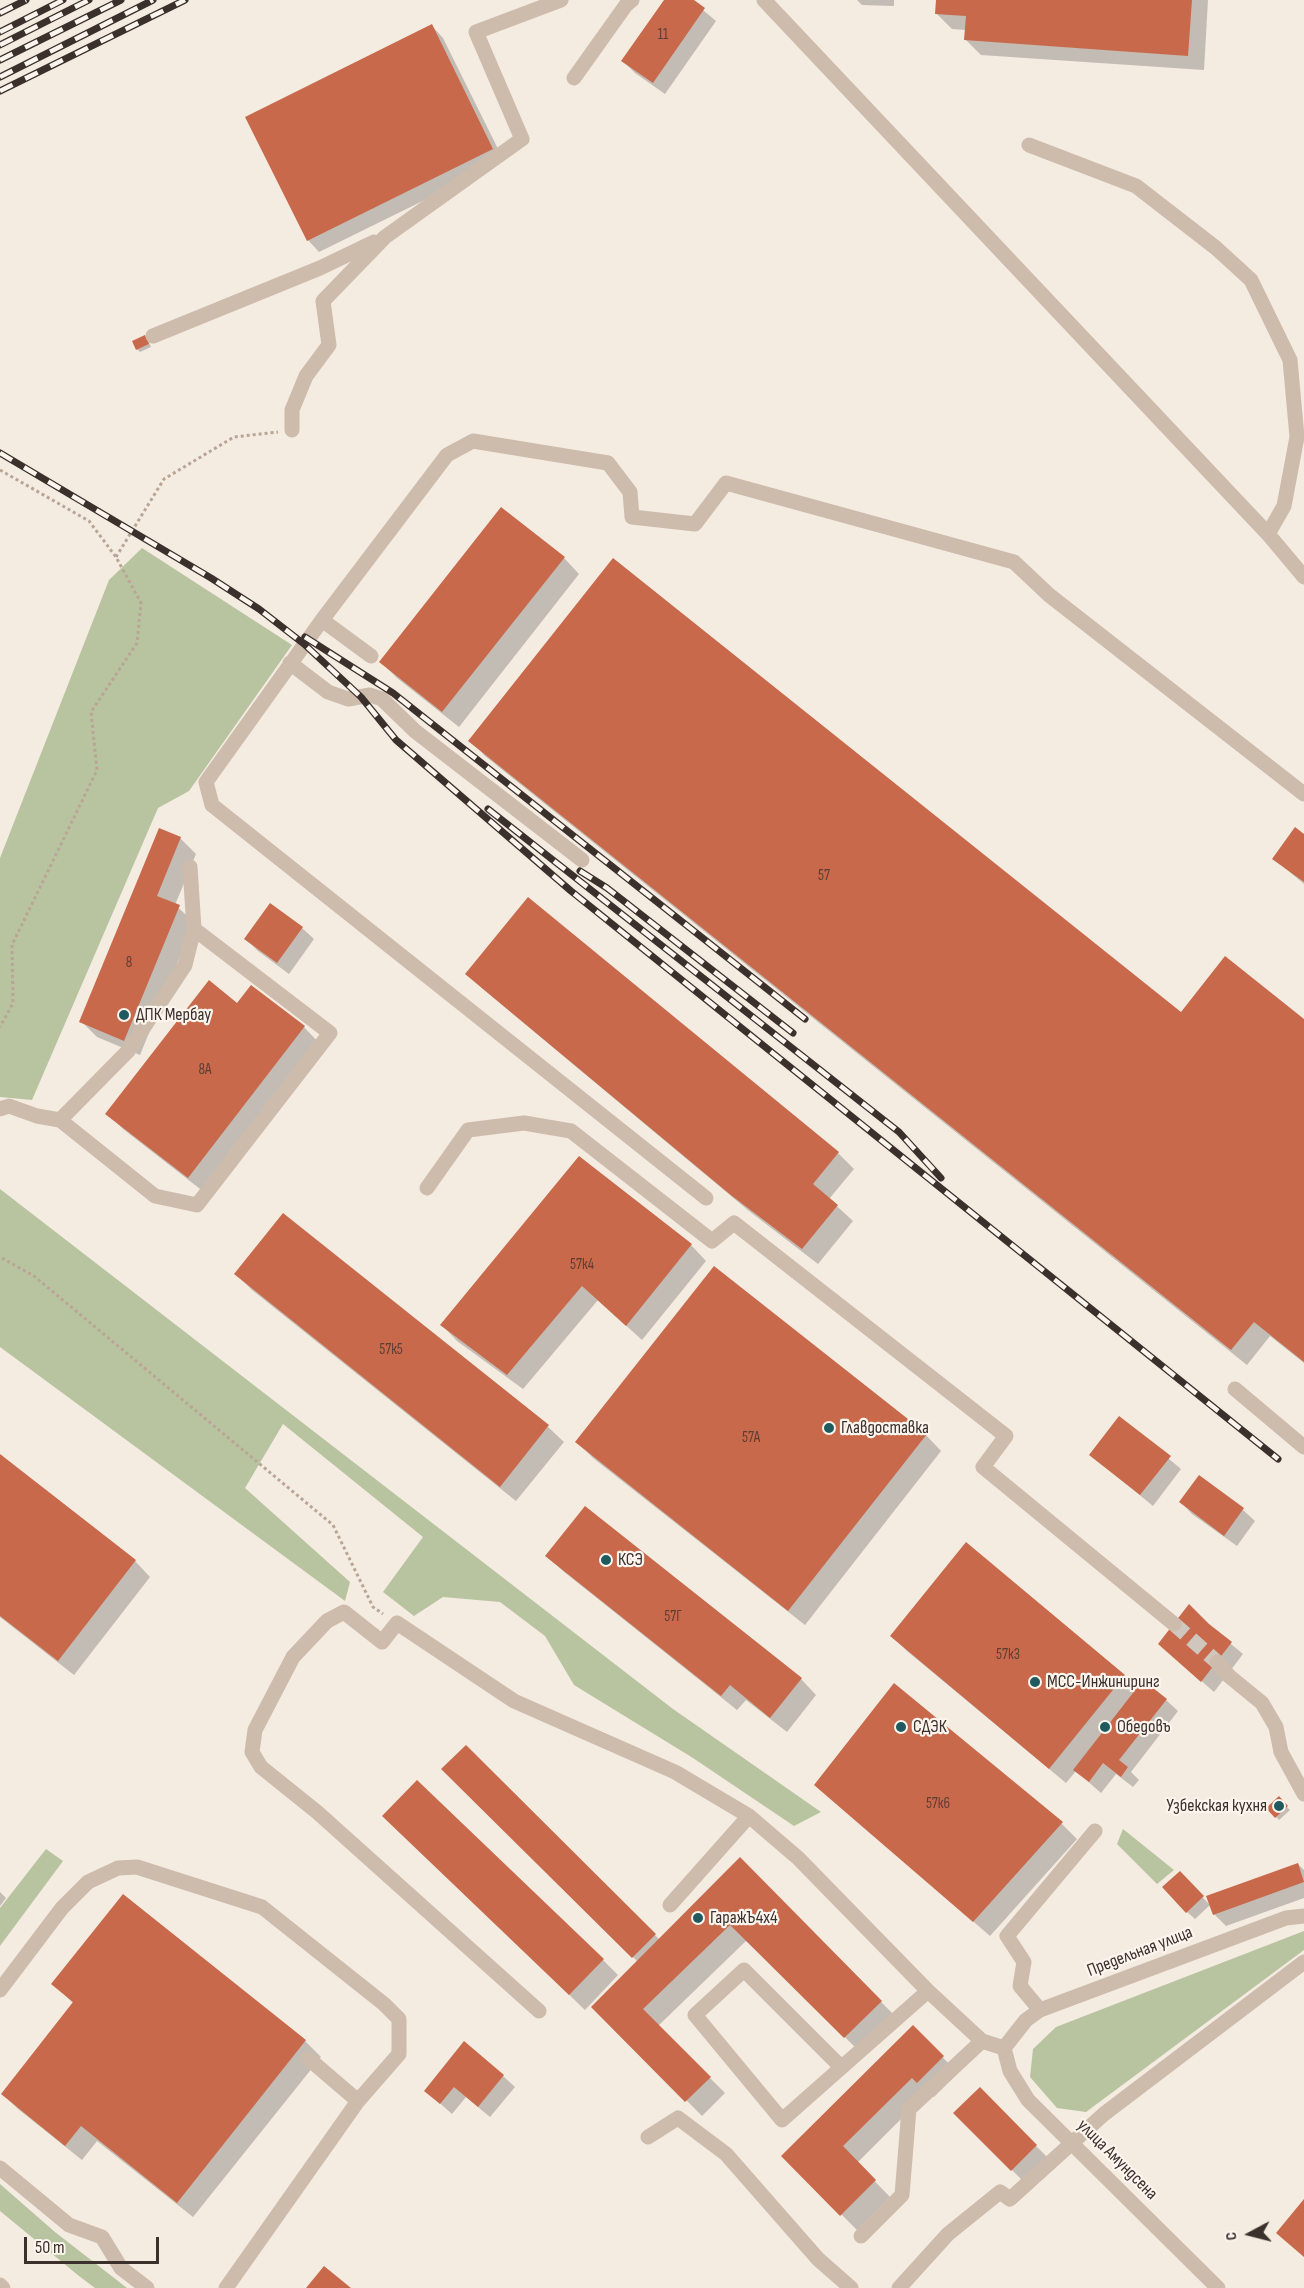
<!DOCTYPE html>
<meta charset="utf-8">
<style>
body{margin:0}
#map{position:relative;width:1304px;height:2288px;overflow:hidden;background:#f4ebe1;font-family:"Sofia Sans Condensed",sans-serif}
canvas{display:block}
.north{position:absolute;left:1220px;top:2204px;width:60px;height:60px;-webkit-text-stroke:4px #fbf5ee;paint-order:stroke;rotate:263deg;font-size:16px;font-weight:700;line-height:24px;text-align:center;color:#3b302b}
.north::after{content:'';display:block;margin:auto;width:21px;height:27px;background:#3b302b;clip-path:polygon(50% 0,100% 100%,50% 72%,0 100%)}
.scale{position:absolute;left:24px;top:2237px;width:135px;height:27px;box-sizing:border-box;border:3px solid #3b302b;border-top:0;padding-left:8px;font-size:18px;line-height:21px;white-space:nowrap;color:#3b302b;-webkit-text-stroke:4px #fbf5ee;paint-order:stroke}
</style>
<div id="map">
<canvas width="1304" height="2288"></canvas>
<div class="north">С</div>
<div class="scale">50 m</div>
</div>
<script>
const ctx = document.querySelector('canvas').getContext('2d');
ctx.lineJoin = 'round';
function fillPath(path, color) { ctx.fillStyle = color; ctx.fill(path, 'evenodd'); }
const poly = rows => new Path2D(rows.map(r => 'M' + r).join(''));
function trace(path, color, width, dash) { ctx.strokeStyle = color; ctx.lineWidth = width; ctx.lineCap = dash ? 'butt' : 'round'; ctx.setLineDash(dash || []); ctx.stroke(path); }
function drawText(font, color, halo, rows, align = 'center') {
  ctx.font = font + ' "Sofia Sans Condensed",sans-serif'; ctx.lineWidth = 4.5; ctx.setLineDash([]); ctx.textBaseline = 'middle'; ctx.strokeStyle = halo; ctx.fillStyle = color; for (const [text, x, y, turn = 0] of rows) {
    ctx.save(); ctx.translate(x, y); ctx.rotate((+turn || 0) * Math.PI / 180); ctx.textAlign = isNaN(turn) ? turn : align; if (halo) ctx.strokeText(text, 0, 0); ctx.fillText(text, 0, 0); ctx.restore();
  }
}
fillPath(poly([
 [142,548,292,645,189,791,158,808,32,1100,0,1097,0,858,109,580],
 [0,1189,673,1709,821,1812,794,1826,693,1758,574,1685,545,1636,500,1602,443,1597,414,1616,383,1592,423,1537,283,1424,245,1488,350,1582,345,1601,0,1347],
 [1123,1829,1174,1870,1157,1884,1117,1844],
 [46,1849,63,1861,0,1946,0,1908],
 [1304,1931,1304,1950,1086,2112,1057,2108,1030,2077,1033,2049,1056,2027],
 [0,2184,55,2232,127,2288,95,2288,79,2276,0,2211]
]), '#b8c4a0');
fillPath(poly([
 [666,0,691,0,716,21,665,94,635,73,623,61],
 [857,0,894,0,894,6,862,5],
 [937,0,1208,0,1204,70,981,55,966,40,966,30,952,29,937,14],
 [432,26,443,38,504,161,319,252,308,240],
 [148,340,151,347,140,352,137,349],
 [564,558,579,574,459,727,397,678,381,662],
 [470,740,1181,1014,1304,1021,1304,1363,1270,1336,1247,1365,485,756],
 [1304,836,1304,884,1274,859],
 [180,838,196,854,175,905,194,922,140,1055,97,1037,81,1021],
 [528,899,838,1153,854,1169,829,1199,853,1221,818,1264,749,1211,483,989,467,973],
 [302,928,314,939,289,974,258,951,246,939],
 [238,1005,304,1027,319,1043,204,1192,123,1129,107,1113],
 [283,1215,548,1427,564,1442,516,1501,252,1290,236,1274],
 [691,1245,706,1261,642,1340,598,1300,523,1389,457,1341,442,1325],
 [714,1268,926,1435,941,1451,805,1625,593,1458,577,1442],
 [1120,1418,1181,1469,1153,1506,1091,1455],
 [0,1455,135,1561,150,1577,74,1675,0,1617],
 [1200,1477,1243,1510,1255,1521,1237,1546,1192,1514,1181,1502],
 [547,1556,801,1679,816,1695,787,1732,746,1700,737,1710,563,1571],
 [1208,1625,1243,1654,1214,1692,1172,1655],
 [892,1636,1124,1676,1138,1689,1166,1700,1178,1711,1131,1772,1139,1780,1133,1787,1116,1774,1101,1793,1076,1771,1066,1783,907,1651],
 [466,1747,660,1940,740,1859,896,2017,861,2053,747,1940,658,2026,725,2093,702,2116,594,2007,638,1962,443,1769],
 [816,1785,1062,1824,1077,1839,990,1936],
 [1279,1799,1290,1810,1279,1820,1268,1808],
 [400,1832,603,1960,618,1975,585,2010],
 [1298,1864,1304,1870,1304,1898,1226,1926,1214,1914],
 [1179,1873,1210,1905,1195,1919,1187,1912],
 [0,1892,6,1898,0,1906],
 [53,1984,305,2041,321,2057,193,2217,97,2141,82,2160,18,2109,3,2094,74,2004],
 [913,2027,958,2073,934,2097,928,2092,857,2163,890,2197,857,2230,783,2156],
 [503,2076,515,2087,490,2117,466,2097,452,2114,426,2091],
 [980,2089,1047,2157,1023,2181,955,2113]
]), '#0003');
fillPath(poly([
 [664,0,694,0,705,8,653,83,621,61],
 [936,0,1192,0,1188,56,964,40,966,16,935,14],
 [432,24,493,149,307,241,245,117],
 [145,335,149,344,136,350,132,341],
 [501,507,565,557,442,712,379,662],
 [613,558,1181,1012,1225,956,1304,1019,1304,1362,1254,1322,1231,1350,468,741],
 [1295,827,1304,834,1304,882,1272,859],
 [159,828,181,837,157,896,180,905,124,1041,79,1022],
 [528,897,839,1152,813,1184,838,1205,802,1249,732,1196,465,974],
 [270,903,303,927,277,963,244,939],
 [209,980,237,1003,251,985,305,1026,188,1178,105,1114],
 [579,1156,692,1244,626,1326,582,1286,507,1375,440,1325],
 [283,1213,549,1425,500,1487,234,1274],
 [714,1266,927,1434,788,1611,575,1442],
 [1119,1416,1171,1456,1140,1495,1089,1455],
 [0,1454,136,1560,58,1661,0,1616],
 [1199,1475,1244,1508,1224,1536,1179,1502],
 [585,1506,802,1678,770,1718,730,1685,721,1696,545,1556],
 [966,1542,1125,1675,1049,1769,890,1636],
 [1189,1604,1209,1624,1232,1642,1201,1682,1158,1644],
 [1143,1680,1167,1699,1119,1760,1128,1767,1121,1777,1103,1763,1089,1782,1073,1770],
 [894,1683,1063,1822,973,1922,814,1785],
 [466,1745,656,1934,632,1958,441,1769],
 [417,1780,604,1959,569,1995,382,1816],
 [1279,1796,1288,1806,1275,1818,1266,1808],
 [740,1857,882,2001,844,2038,730,1925,643,2009,711,2077,685,2102,591,2007],
 [1298,1863,1304,1882,1213,1915,1206,1896],
 [1180,1871,1204,1896,1186,1913,1162,1887],
 [123,1894,306,2040,177,2203,81,2126,65,2146,1,2094,73,2002,51,1984],
 [913,2025,944,2056,917,2083,912,2078,843,2146,876,2180,840,2216,781,2156],
 [464,2041,504,2075,478,2107,454,2087,440,2104,424,2091],
 [980,2087,1037,2145,1011,2171,953,2113],
 [1304,2199,1304,2257,1276,2233],
 [324,2266,351,2288,306,2288]
]), '#c8694b');
trace(poly([
 [1174,1624,1217,1662]
]), '#cfc6bd', 15, [15, 8]);
trace(poly([
 [0,470,89,521,116,557,141,603,137,643,91,712,97,770,12,945,13,1003,0,1027],
 [116,557,164,479,234,437,278,432],
 [2,1258,34,1276,333,1525,373,1607,383,1614]
]), '#b9a596', 3, [3, 3]);
trace(poly([
 [764,0,1268,534,1304,577],
 [574,78,626,5,632,0],
 [1029,145,1136,186,1216,248,1251,280,1290,360,1297,437,1284,506,1268,534],
 [153,336,320,268,374,242],
 [292,430,292,410,306,376,329,345,323,301,385,237,522,139,476,32,561,0],
 [322,620,371,656],
 [290,663,328,692,348,699,370,695,382,699,415,731,582,860],
 [0,1109,9,1106,37,1116,60,1120,128,1051,185,965,194,929,190,867],
 [60,1120,155,1196,197,1205,330,1033,194,929],
 [427,1188,468,1130,524,1123,571,1131,712,1241,734,1223,1006,1436,983,1467,1174,1624],
 [706,1198,212,805,206,782,322,620,447,455,473,441,608,463,630,492,632,517,695,524,726,483,1014,562,1049,595,1304,794],
 [1235,1389,1304,1447],
 [1217,1662,1229,1676,1262,1703,1276,1727,1281,1752,1304,1794],
 [670,1905,749,1816],
 [0,1990,62,1908,88,1882,118,1868,137,1867,262,1907,384,2004,399,2019,399,2054,358,2101,226,2288],
 [1040,2010,1020,1986,1024,1962,1007,1936,1095,1831],
 [539,2011,317,1812,261,1767,252,1752,255,1730,293,1657,327,1621,344,1612,382,1642,397,1623,514,1701,675,1772,749,1816,798,1858,928,1991,982,2041,1004,2048],
 [1004,2048,1026,2020,1040,2010,1286,1918,1304,1916],
 [1004,2048,1010,2071,1028,2100,1218,2288],
 [309,2059,358,2101],
 [841,2067,744,1970,695,2015,782,2120,928,1991],
 [648,2137,678,2118,726,2154,818,2259,851,2288],
 [0,2168,69,2225,102,2237,121,2268,147,2288],
 [861,2236,902,2195,909,2109,982,2041],
 [0,2285,3,2288],
 [899,2288,948,2234,1000,2192,1010,2199,1104,2114,1304,1962]
]), '#cdbbac', 15);
const rail = poly([
 [0,13,26,0],
 [0,32,63,0],
 [0,45,89,0],
 [0,60,121,0],
 [0,77,153,0],
 [0,91,185,0],
 [0,453,211,578,259,609,304,644,361,697,396,740,571,891,1278,1459],
 [305,637,393,693,805,1019],
 [488,809,899,1132,941,1178],
 [580,871,607,888,793,1033]
]);
trace(rail, '#3b302b', 7);
trace(rail, '#fbf5ee', 4.5, [14]);
for (const [x, y, r, color] of [
 [124,1015,6,"#1f5a5e"],
 [829,1428,6,"#1f5a5e"],
 [606,1560,6,"#1f5a5e"],
 [1035,1682,6,"#1f5a5e"],
 [901,1727,6,"#1f5a5e"],
 [1105,1727,6,"#1f5a5e"],
 [1279,1806,6,"#1f5a5e"],
 [698,1918,6,"#1f5a5e"]
]) { const dot = new Path2D(); dot.arc(x, y, r, 0, 2 * Math.PI); ctx.fillStyle = color; ctx.fill(dot); trace(dot, '#fbf5ee', 2); }
drawText('15px', '#5e3e33', null, [
 ["11",663,35],
 ["57",824,876],
 ["8",129,963],
 ["8А",205,1070],
 ["57к4",582,1265],
 ["57к5",391,1350],
 ["57А",751,1438],
 ["57Г",673,1617],
 ["57к3",1008,1655],
 ["57к6",938,1804]
]);
drawText('18px', '#3b302b', '#fbf5ee', [
 ["ДПК Мербау",136,1015],
 ["Главдоставка",841,1428],
 ["КСЭ",618,1560],
 ["МСС-Инжиниринг",1047,1682],
 ["СДЭК",913,1727],
 ["Обедовъ",1117,1727],
 ["Узбекская кухня",1267,1806,"right"],
 ["ГаражЪ4х4",710,1918]
], 'left');
drawText('18px', '#3b302b', '#fbf5ee', [
 ["Предельная улица",1140,1952,-21],
 ["улица Амундсена",1117,2160,45]
]);
</script>
